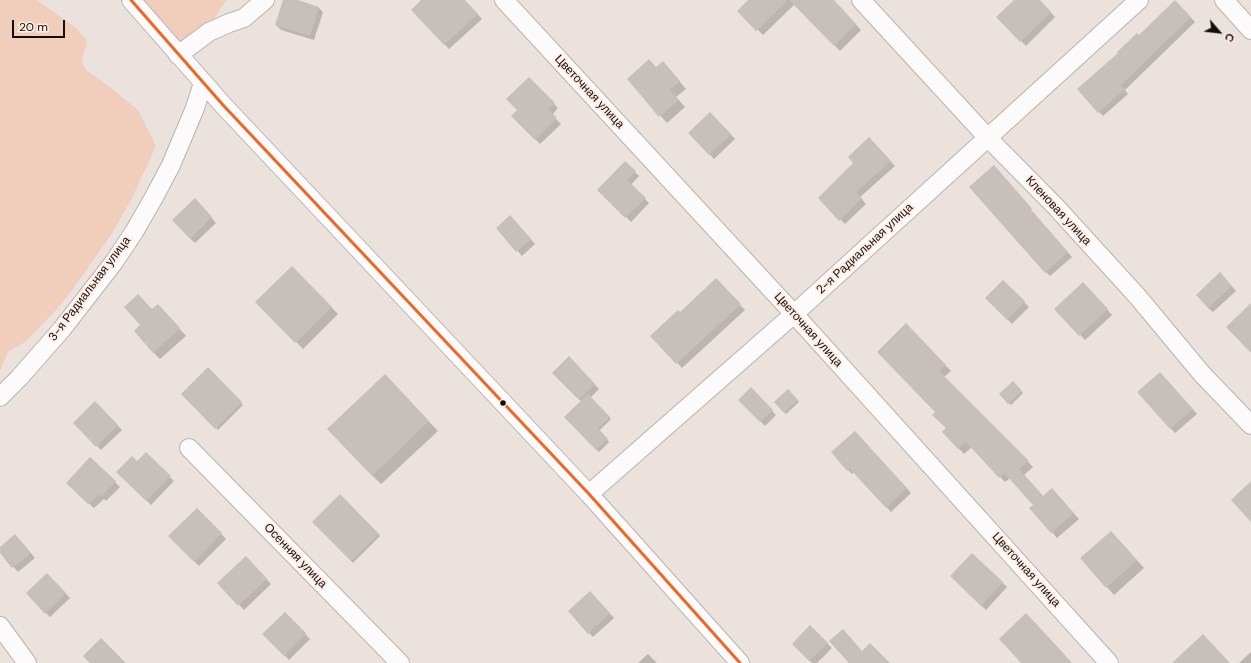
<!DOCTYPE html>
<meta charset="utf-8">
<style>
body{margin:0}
#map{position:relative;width:1251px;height:663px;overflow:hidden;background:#ebe1dd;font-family:"DM Sans",sans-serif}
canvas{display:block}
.north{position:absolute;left:1199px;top:12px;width:40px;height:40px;-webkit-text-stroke:3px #feede4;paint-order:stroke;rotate:118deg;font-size:11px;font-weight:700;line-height:16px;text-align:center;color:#130d0b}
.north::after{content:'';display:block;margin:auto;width:14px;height:18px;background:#130d0b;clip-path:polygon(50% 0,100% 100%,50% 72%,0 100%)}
.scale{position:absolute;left:12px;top:20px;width:53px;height:18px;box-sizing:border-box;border:2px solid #130d0b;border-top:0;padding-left:5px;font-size:12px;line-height:14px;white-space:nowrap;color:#130d0b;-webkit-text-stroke:3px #feede4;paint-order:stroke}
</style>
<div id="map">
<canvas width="1251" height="663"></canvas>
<div class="north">С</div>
<div class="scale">20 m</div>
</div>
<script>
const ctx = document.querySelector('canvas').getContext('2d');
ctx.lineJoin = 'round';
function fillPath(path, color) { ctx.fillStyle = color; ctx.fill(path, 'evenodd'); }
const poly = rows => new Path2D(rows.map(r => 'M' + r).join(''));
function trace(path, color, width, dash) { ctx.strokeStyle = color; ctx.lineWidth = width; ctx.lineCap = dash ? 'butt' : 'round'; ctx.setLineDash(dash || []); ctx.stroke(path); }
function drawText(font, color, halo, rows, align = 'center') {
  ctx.font = font + ' "DM Sans",sans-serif'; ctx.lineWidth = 4; ctx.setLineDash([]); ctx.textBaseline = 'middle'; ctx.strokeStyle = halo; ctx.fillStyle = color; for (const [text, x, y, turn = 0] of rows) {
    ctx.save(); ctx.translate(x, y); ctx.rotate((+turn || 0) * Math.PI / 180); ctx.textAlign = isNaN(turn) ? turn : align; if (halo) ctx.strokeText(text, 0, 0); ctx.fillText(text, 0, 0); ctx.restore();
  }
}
fillPath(poly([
 [0,0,37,0,76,28,87,41,86,48,83,54,82,61,85,69,111,88,138,110,156,146,132,198,113,232,73,289,57,309,25,342,8,352,0,371],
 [142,0,226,0,214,19,182,46]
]), '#f1cdbc');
fillPath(poly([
 [284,0,295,0,319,8,323,12,314,40,281,30,276,25],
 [422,0,464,0,482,19,449,49,412,10],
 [750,0,833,0,861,30,840,51,795,4,763,35,739,11],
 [1015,0,1039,0,1055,17,1026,46,997,17],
 [1175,1,1195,22,1125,90,1128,94,1103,116,1099,112,1139,36],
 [657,68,670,70,686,89,676,97,685,107,667,123,628,79],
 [529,78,558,108,552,115,561,124,540,144,513,116,518,110],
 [710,113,735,139,714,159,689,133],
 [874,143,895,166,860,197,866,204,845,224,819,198],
 [625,163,639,176,631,185,649,203,631,222,599,190],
 [998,171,1032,209,1030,210,1072,257,1050,276,1046,272],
 [199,204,216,223,195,243,190,238],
 [515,221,535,244,522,256,497,228],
 [292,268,338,314,303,349,257,302],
 [1224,278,1236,291,1213,312,1208,308],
 [716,280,745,310,682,368,652,336,680,314],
 [1003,281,1029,307,1012,324,986,298],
 [1088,288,1112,315,1085,340,1056,309],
 [158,305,186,336,160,359,153,352,152,310],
 [906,325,951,371,944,377,1033,467,1024,475,1044,497,1057,495,1079,519,1057,538,1052,532,1034,505,1010,478,1005,482,972,447,964,454,943,432,947,428,936,412],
 [569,358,599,389,590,398,611,419,599,431,609,442,599,452,566,417,582,402,553,373],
 [208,369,243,405,218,430,183,394],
 [1164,378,1197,414,1175,433,1138,392],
 [1013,382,1023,393,1011,405,1000,394],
 [394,385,438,431,381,484,372,475],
 [751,389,776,415,765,426,740,400],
 [788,390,799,402,786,414,775,402],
 [95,403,122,430,101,450,75,423],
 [859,437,911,493,891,512,855,472,852,474,848,470],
 [146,454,174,481,151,505,118,472,137,462],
 [90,458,120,487,106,501,104,499,94,508,67,483],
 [340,495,380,536,353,563,314,522],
 [197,509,226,539,199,566,169,536],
 [1118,539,1144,568,1114,595,1081,558],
 [20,540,35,558,18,572,0,551,0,548],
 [972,554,1007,587,986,610,951,576],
 [251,562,271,584,244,610,219,583],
 [47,575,70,598,50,617,27,593],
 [590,593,614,618,593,637,589,633],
 [285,613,310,639,289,660,264,634],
 [810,626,832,648,817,663,812,663,793,644],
 [1251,652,1251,663,1239,663],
 [648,654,657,663,638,663]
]), '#0003');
fillPath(poly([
 [283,0,298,0,319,7,310,36,275,25],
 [421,0,465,0,478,14,444,45,411,10],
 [748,0,788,0,756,31,737,11],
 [789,0,834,0,856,24,834,46],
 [1014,0,1040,0,1051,12,1020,42,996,17],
 [1175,0,1191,17,1121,85,1125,89,1098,113,1077,89,1118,53,1117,52,1137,33,1139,35],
 [649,59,656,67,663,61,680,81,670,90,679,100,659,117,627,79],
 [529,77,555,103,548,109,557,118,535,140,511,116,517,110,506,99],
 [710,112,731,134,709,155,688,133],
 [869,137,891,161,856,192,862,198,839,221,818,198,853,163,848,157],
 [625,161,636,171,627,180,646,198,625,218,597,190],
 [994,165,1028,204,1027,205,1068,252,1045,273,969,187],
 [195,198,212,217,190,239,172,220],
 [510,215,531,239,516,252,496,228],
 [292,266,332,307,295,343,255,302],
 [1220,272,1232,286,1208,308,1196,295],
 [716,278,741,304,676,364,650,336,678,310,680,312],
 [1003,280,1025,301,1007,320,985,298],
 [1083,282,1108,309,1079,336,1054,309],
 [138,294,152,309,158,304,180,328,153,353,134,331,140,325,124,307],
 [1251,303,1251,353,1226,327],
 [906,323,946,365,939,371,1029,461,1019,469,1043,496,1052,488,1074,513,1051,533,1029,508,1033,505,1004,473,999,478,966,442,958,449,942,432,946,428,932,415,935,412,877,352],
 [569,356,595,384,579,400,552,373],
 [208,367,242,402,215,429,181,394],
 [1160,372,1193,409,1170,429,1137,392],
 [385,374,429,421,372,476,327,429],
 [1013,381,1022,391,1008,404,999,394],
 [751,387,773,410,760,422,738,400],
 [788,389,798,400,784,413,774,402],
 [588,394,610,417,598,428,608,439,596,450,564,417],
 [95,401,118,425,96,447,73,423],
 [855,431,907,488,886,508,849,468,847,471,831,452],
 [146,452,171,476,146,501,116,472,132,456,137,461],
 [90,457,116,481,101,497,99,495,88,504,66,483],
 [1251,481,1251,522,1231,500],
 [340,494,379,534,351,561,312,522],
 [197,508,222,533,194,562,168,536],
 [1111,531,1137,560,1106,588,1080,558],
 [15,534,31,553,12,568,0,553,0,547],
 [972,553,1003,582,981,606,950,576],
 [246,556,267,579,238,606,217,583],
 [47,573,66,593,45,614,26,593],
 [590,591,610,613,588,634,568,611],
 [285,612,306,633,284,656,262,634],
 [1026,613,1054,643,1072,663,1021,663,999,639],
 [810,625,828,643,809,661,792,644],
 [843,629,862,651,870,643,890,663,849,663,829,641],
 [1203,634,1230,663,1172,663],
 [101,638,126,663,90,663,83,656]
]), '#c7bfbc');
const street = poly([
 [131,0,223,105,589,494,740,663],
 [504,0,794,314,1109,663],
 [861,0,987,137,1056,207,1138,297,1202,374,1251,425],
 [1224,0,1251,30],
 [178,55,209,32,229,23,244,18,265,0],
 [0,397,19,378,62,329,114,262,134,232,153,199,171,165,195,108,203,83],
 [189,448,400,663],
 [589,494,794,314,1139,0],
 [0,626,27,663]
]);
trace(street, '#bab3af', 20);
trace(street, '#fcfafa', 18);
trace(poly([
 [131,0,223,105,589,494,740,663]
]), '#f26522', 3);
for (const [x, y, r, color] of [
 [503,403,3.5,"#130d0b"]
]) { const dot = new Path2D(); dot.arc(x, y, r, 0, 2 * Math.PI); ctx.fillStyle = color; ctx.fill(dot); trace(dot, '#feede4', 1.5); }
drawText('12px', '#130d0b', '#feede4', [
 ["Цветочная улица",589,92,47],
 ["Кленовая улица",1058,211,47],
 ["2-я Радиальная улица",865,249,-43],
 ["3-я Радиальная улица",90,289,-53],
 ["Цветочная улица",808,330,48],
 ["Осенняя улица",295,556,46],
 ["Цветочная улица",1026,570,48]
]);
</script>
